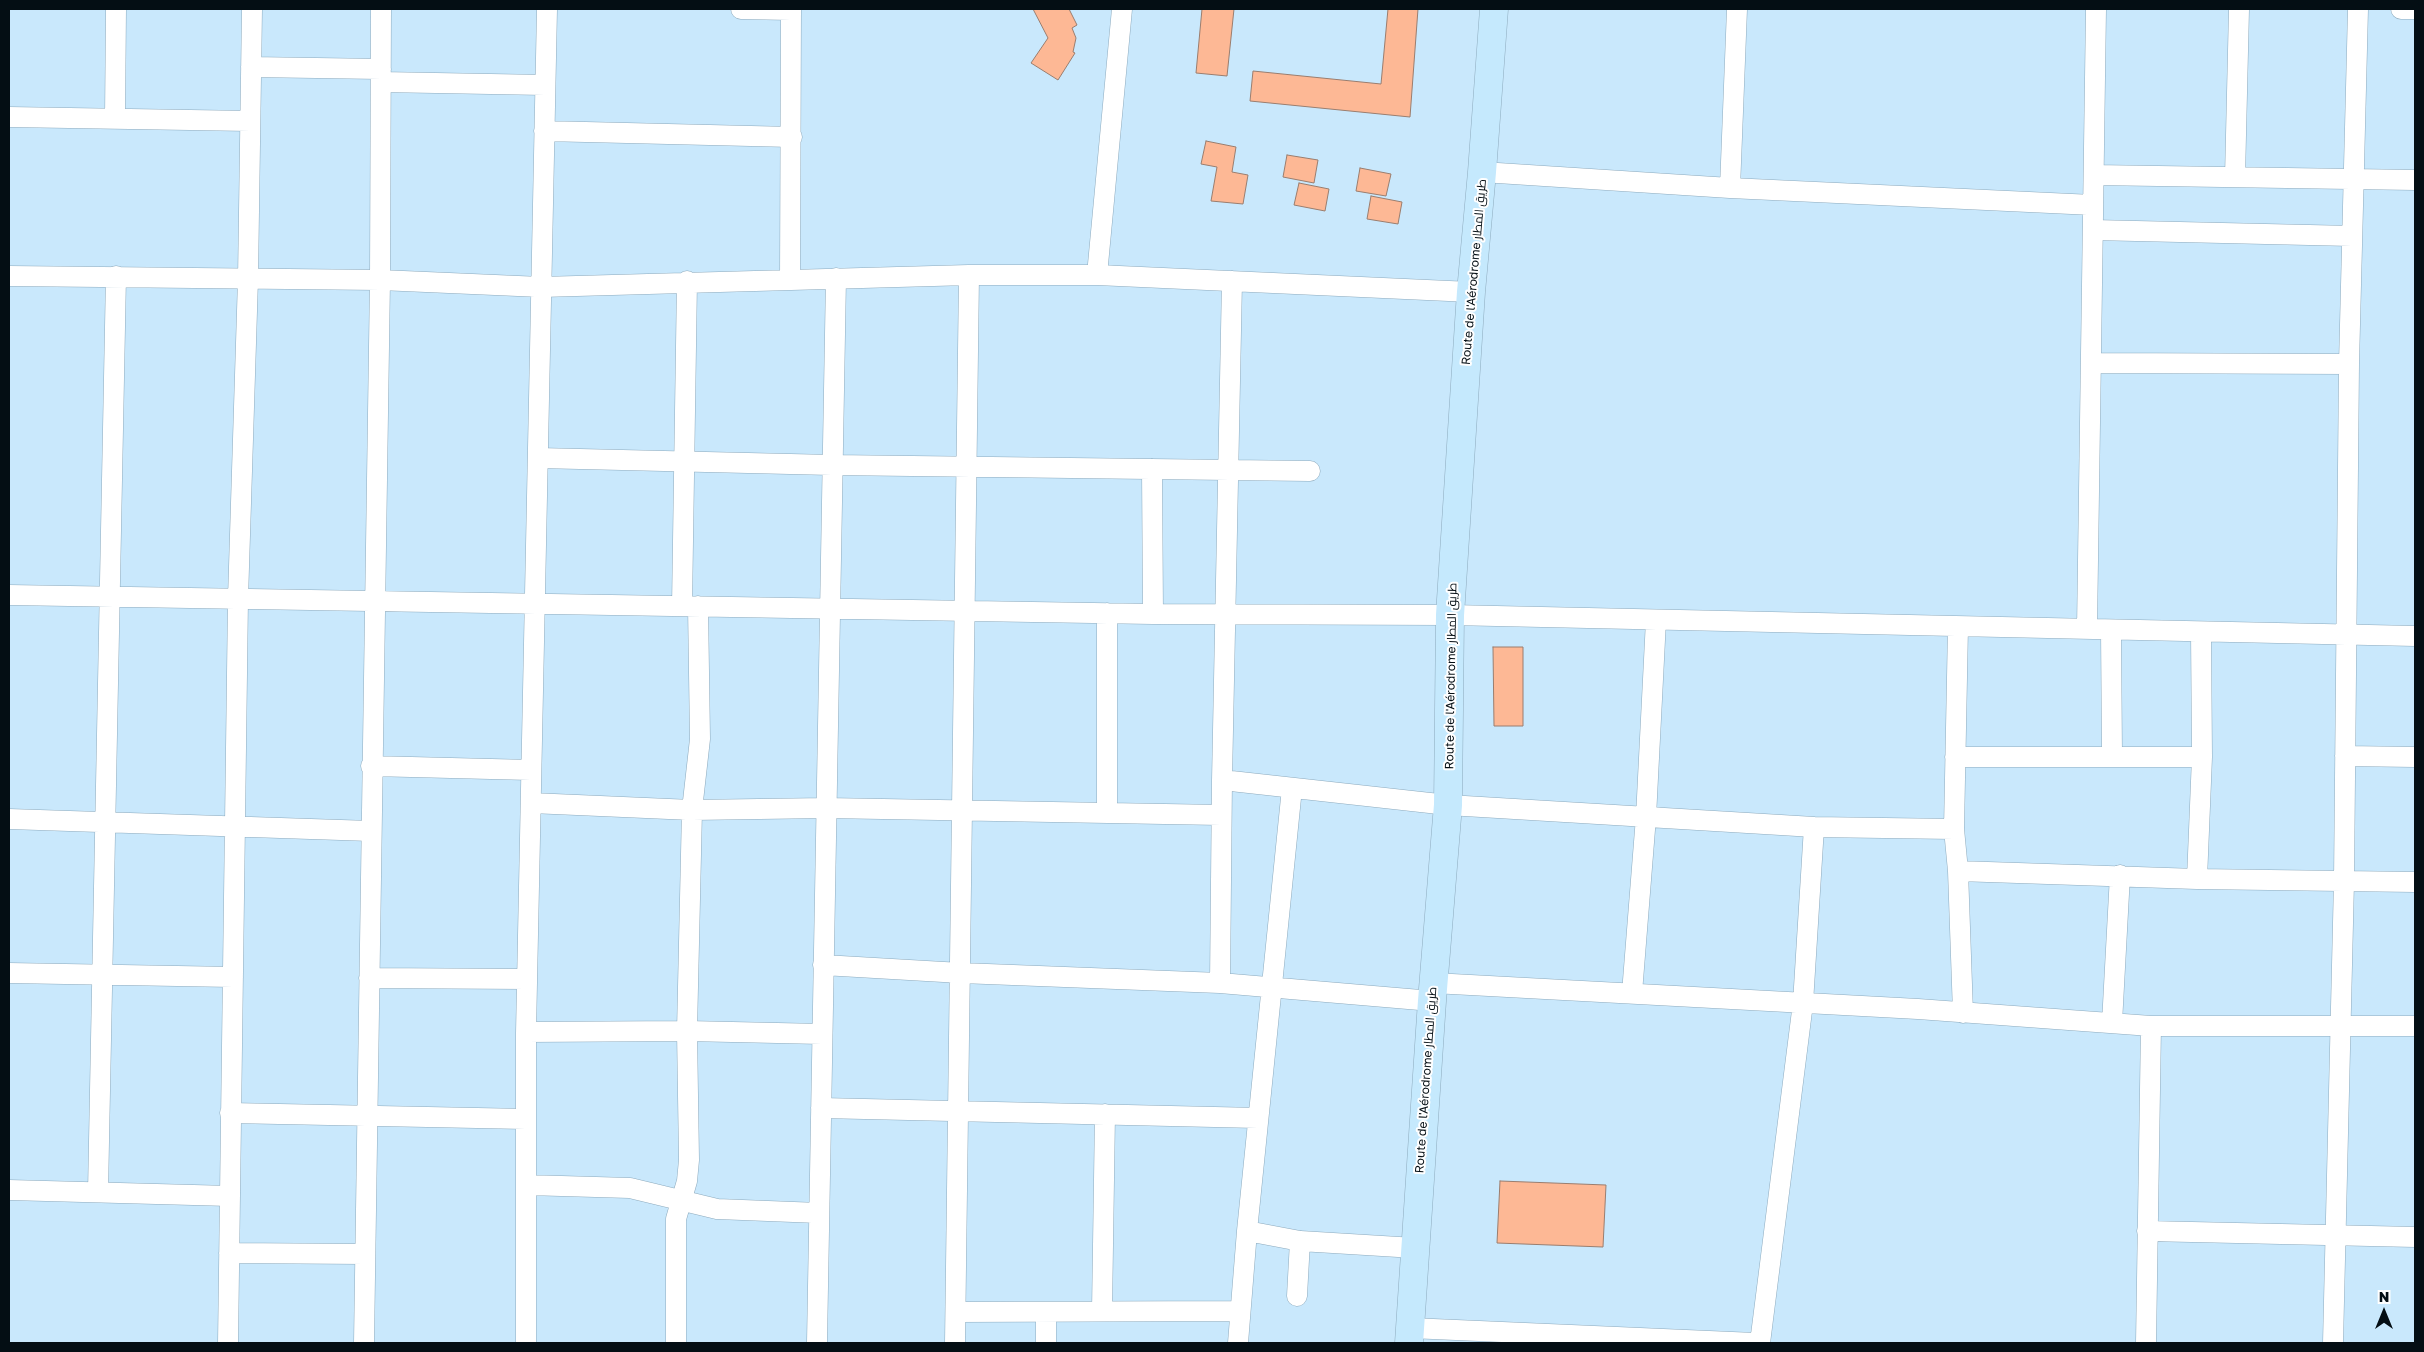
<!DOCTYPE html>
<meta charset="utf-8">
<style>
body{margin:0}
#map{position:relative;width:2424px;height:1352px;overflow:hidden;background:#c9e8fc;font-family:"Golos Text",sans-serif}
canvas{display:block}
.frame{position:absolute;inset:0;border:10px solid #040e14;pointer-events:none}
.north{position:absolute;left:2359px;top:1287px;width:50px;height:50px;-webkit-text-stroke:4px #fff;paint-order:stroke;rotate:0deg;font-size:14px;font-weight:700;line-height:20px;text-align:center;color:#040e14}
.north::after{content:'';display:block;margin:auto;width:18px;height:22px;background:#040e14;clip-path:polygon(50% 0,100% 100%,50% 72%,0 100%)}
</style>
<div id="map">
<canvas width="2424" height="1352"></canvas>
<div class="frame"></div>
<div class="north">N</div>
</div>
<script>
const ctx = document.querySelector('canvas').getContext('2d');
ctx.lineJoin = 'round';
function fillPath(path, color) { ctx.fillStyle = color; ctx.fill(path, 'evenodd'); }
const poly = rows => new Path2D(rows.map(r => 'M' + r).join(''));
function trace(path, color, width, dash) { ctx.strokeStyle = color; ctx.lineWidth = width; ctx.lineCap = dash ? 'butt' : 'round'; ctx.setLineDash(dash || []); ctx.stroke(path); }
function drawText(font, color, halo, rows, align = 'center') {
  ctx.font = font + ' "Golos Text",Cairo,sans-serif'; ctx.lineWidth = 4; ctx.setLineDash([]); ctx.textBaseline = 'middle'; ctx.strokeStyle = halo; ctx.fillStyle = color; for (const [text, x, y, turn = 0] of rows) {
    ctx.save(); ctx.translate(x, y); ctx.rotate((+turn || 0) * Math.PI / 180); ctx.textAlign = isNaN(turn) ? turn : align; if (halo) ctx.strokeText(text, 0, 0); ctx.fillText(text, 0, 0); ctx.restore();
  }
}
const building = poly([
 [1033,9,1069,9,1077,25,1072,28,1076,38,1073,52,1075,53,1058,80,1031,63,1048,38,1033,9],
 [1202,9,1234,9,1227,76,1196,73,1202,9],
 [1388,9,1418,9,1410,117,1250,101,1253,71,1381,84,1388,9],
 [1206,141,1236,147,1232,172,1248,175,1243,204,1211,201,1217,167,1201,164,1206,141],
 [1287,155,1318,160,1314,183,1283,177,1287,155],
 [1360,168,1391,174,1386,196,1356,191,1360,168],
 [1299,183,1329,189,1325,211,1294,205,1299,183],
 [1371,196,1402,202,1398,224,1367,219,1371,196],
 [1493,647,1523,647,1523,726,1494,726,1493,647],
 [1500,1181,1606,1185,1603,1247,1497,1243,1500,1181]
]);
fillPath(building, '#fdb895');
trace(building, '#9a7d6e', 1);
const street = poly([
 [741,9,791,10],
 [2401,9,2415,9],
 [251,67,381,69],
 [381,82,545,85],
 [9,117,250,121],
 [115,118,116,9],
 [544,131,792,137],
 [1482,172,1730,188,2093,205],
 [2094,175,2415,180],
 [2235,177,2239,9],
 [1730,188,1737,9],
 [2093,230,2352,236],
 [1097,275,1122,9],
 [9,276,380,280,541,287,969,275,1097,275,1471,292],
 [790,280,791,9],
 [2091,363,2349,364],
 [538,458,832,465,1310,471],
 [1152,469,1153,614],
 [9,595,1153,614,1450,615,2415,636],
 [682,606,687,281],
 [1107,613,1107,813],
 [1958,627,1954,829,1958,871,1963,1013],
 [2087,629,2096,9],
 [2111,630,2112,756],
 [2345,756,2415,757],
 [1955,757,2202,757],
 [371,766,531,770],
 [1222,780,1448,805,1814,827,1954,829],
 [531,803,692,810,826,808,1221,815],
 [9,819,371,831],
 [1958,871,2197,879,2415,882],
 [2197,879,2202,757,2201,632],
 [823,965,961,973,1220,983,1432,1001],
 [9,973,233,977],
 [369,978,527,979],
 [1220,983,1222,780,1232,281],
 [1433,983,1918,1009,2151,1026,2415,1026],
 [1632,993,1646,817,1656,620],
 [2112,1023,2120,875],
 [526,1032,687,1031,822,1034],
 [821,1108,1258,1118],
 [230,1113,526,1119],
 [527,1185,630,1188,717,1209,819,1213],
 [9,1190,230,1196],
 [98,1192,116,276],
 [1247,1231,1300,1241,1415,1248],
 [2147,1231,2415,1237],
 [229,1253,365,1254],
 [1297,1296,1300,1241],
 [1102,1311,1105,1114],
 [956,1312,1240,1311],
 [1410,1328,1755,1343],
 [228,1343,238,599,248,279,252,9],
 [364,1343,380,280,381,9],
 [526,1343,526,1032,547,9],
 [676,1343,676,1219,687,1181,689,1160,687,1031,692,810,700,739,698,606],
 [817,1343,836,278],
 [955,1343,969,275],
 [1046,1343,1046,1312],
 [1238,1343,1247,1231,1292,788],
 [1760,1343,1803,1003,1814,827],
 [2146,1343,2151,1026],
 [2333,1343,2344,881,2349,364,2358,9]
]);
const secondary = poly([
 [1409,1343,1432,1001,1448,805,1450,615,1471,292,1482,172,1494,9]
]);
trace(street, '#8daabd', 21);
trace(secondary, '#8daabd', 29);
trace(street, '#fff', 20);
trace(secondary, '#c5e9fd', 28);
drawText('12px', '#040e14', '#fff', [
 ["Route de l'Aérodrome طريق المطار",1474,272,-85],
 ["Route de l'Aérodrome طريق المطار",1451,676,-89],
 ["Route de l'Aérodrome طريق المطار",1426,1080,-86]
]);
</script>
